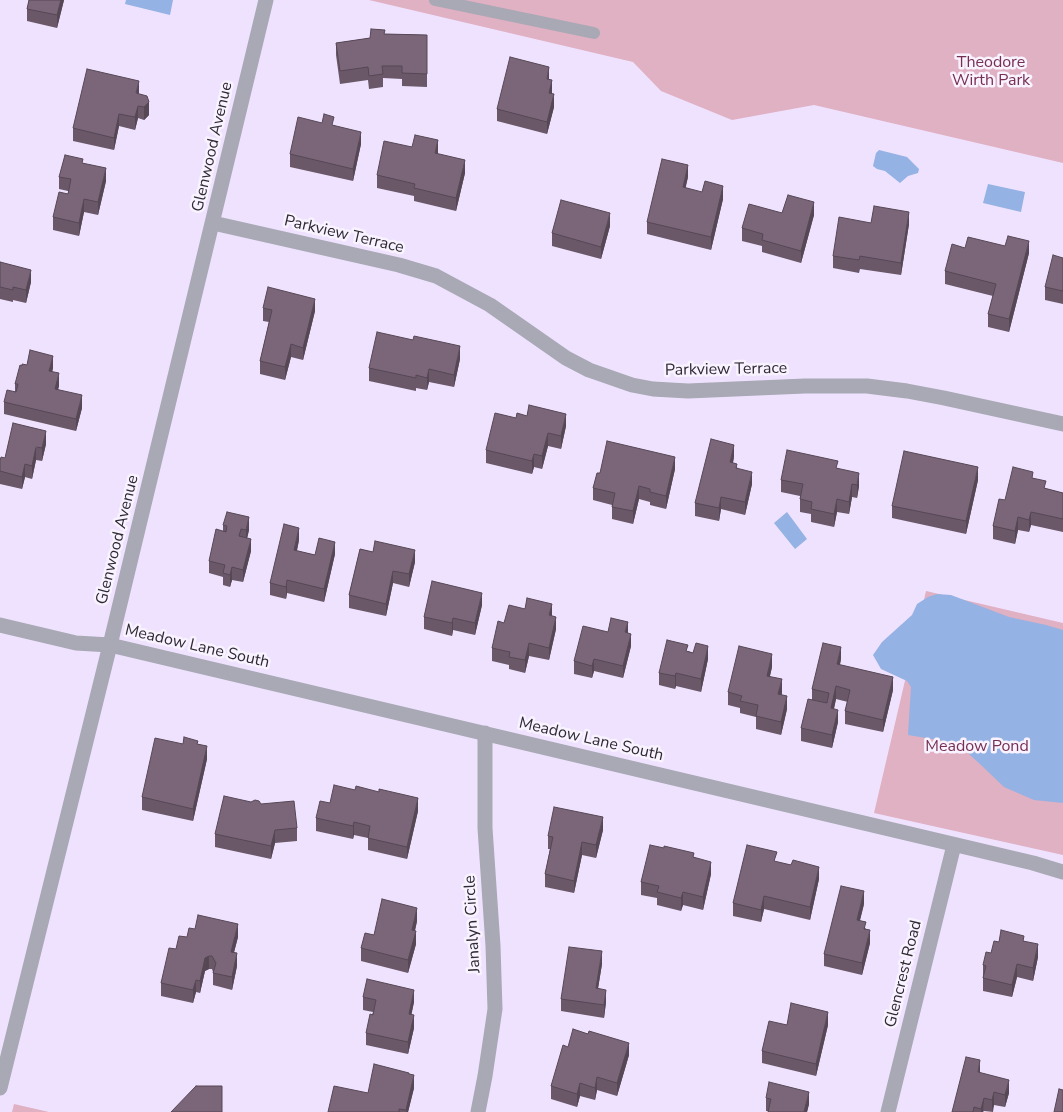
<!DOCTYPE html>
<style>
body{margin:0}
canvas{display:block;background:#efe2fe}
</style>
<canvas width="1063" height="1112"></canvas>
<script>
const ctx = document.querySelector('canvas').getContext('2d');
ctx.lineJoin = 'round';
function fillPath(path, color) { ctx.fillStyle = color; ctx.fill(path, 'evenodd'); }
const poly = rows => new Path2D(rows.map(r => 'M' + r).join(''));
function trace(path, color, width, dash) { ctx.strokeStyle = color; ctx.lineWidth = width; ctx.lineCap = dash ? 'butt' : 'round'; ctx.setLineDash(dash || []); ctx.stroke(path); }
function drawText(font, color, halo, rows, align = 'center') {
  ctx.font = font + ' "Nunito Sans",sans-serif'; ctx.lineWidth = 5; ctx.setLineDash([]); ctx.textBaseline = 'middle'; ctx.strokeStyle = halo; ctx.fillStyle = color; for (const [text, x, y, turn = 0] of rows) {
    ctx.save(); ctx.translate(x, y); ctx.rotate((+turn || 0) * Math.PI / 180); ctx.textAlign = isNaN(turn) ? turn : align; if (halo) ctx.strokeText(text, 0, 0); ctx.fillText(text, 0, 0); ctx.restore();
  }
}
fillPath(poly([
 [369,0,1063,0,1063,163,814,105,732,120,661,91,633,62],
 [926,591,1063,623,1063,855,874,813],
 [14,1104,49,1112,12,1112]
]), '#e0b0c3');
fillPath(poly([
 [126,0,173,0,170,15,125,4],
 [879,150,907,157,919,169,918,173,908,176,900,183,885,171,877,169,873,166,876,153],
 [988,184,1025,192,1021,212,983,203],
 [787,512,807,539,795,549,774,523],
 [937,594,951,595,1009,617,1046,625,1063,630,1063,803,1034,800,1004,787,980,764,960,746,944,741,908,735,911,687,907,681,881,669,873,655,882,642,912,615,917,604,928,597]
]), '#94b2e3');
trace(poly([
 [435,0,594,33]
]), '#a8a9b5', 12);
trace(poly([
 [213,223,399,265,436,276,490,305,566,358,589,370,632,385,653,389,688,391,805,386,867,386,907,391,944,398,1063,424],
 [0,625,76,643,110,645,1033,863,1063,872],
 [478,1112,485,1076,495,1009,493,946,485,828,485,733],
 [888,1112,954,845]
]), '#a8a9b5', 15);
trace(poly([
 [0,1088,110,645,266,0]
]), '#a8a9b5', 15);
fillPath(poly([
 [29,0,64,0,57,28,27,21,27,9],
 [385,34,427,35,427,87,402,86,402,79,383,78,383,87,369,89,368,80,340,84,336,55,336,43,370,38],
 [549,79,552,93,554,107,547,134,497,121,497,109],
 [139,94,149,115,144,120,138,118,135,130,119,126,114,150,73,141,73,128],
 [334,125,361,144,353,181,290,167,290,154],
 [438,154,465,173,456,211,414,201,414,196,377,188,377,175],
 [83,163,106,181,98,215,84,212,79,236,53,230,53,217,68,194,68,191,59,189,59,177],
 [688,177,685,188,723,199,711,250,647,234,647,222],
 [782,213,814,215,801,263,762,252,762,246,742,241,742,228],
 [871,223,909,224,901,275,860,269,859,273,833,268,833,256],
 [610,226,601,259,552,246,552,233],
 [965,248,1029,253,1009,332,988,327,988,314,993,296,945,284,945,271],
 [1063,258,1063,304,1045,300,1045,287],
 [0,262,31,282,26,303,13,300,13,302,0,299],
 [263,308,315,311,303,360,291,357,285,380,260,374,260,361,269,322,263,321],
 [460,359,454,387,429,382,427,390,416,388,416,391,369,381,369,368],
 [22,366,53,368,52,372,59,386,58,389,82,408,76,431,4,414,4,402,15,392,15,384],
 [516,418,566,426,561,449,548,446,542,469,534,467,532,474,486,463,486,450],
 [46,444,42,461,36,460,32,479,25,477,22,489,0,484,0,461],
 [734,457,733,463,752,484,745,515,721,509,719,521,695,516,695,503],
 [838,468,859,486,857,498,852,497,849,514,837,512,834,527,811,522,811,514,800,512,800,496,781,492,781,480],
 [675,469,666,509,650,505,650,502,639,499,633,524,612,519,612,505,593,500,593,488,600,473],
 [1033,478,1046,489,1063,493,1063,532,1031,525,1029,532,1018,530,1015,544,993,539,993,526,1005,500],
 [978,480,966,534,892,518,892,506],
 [223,525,249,530,247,538,251,551,243,582,232,580,230,587,223,585,223,577,209,573,209,561,223,531],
 [299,540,297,551,315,555,335,554,324,602,287,593,286,599,270,595,270,583],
 [360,549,415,562,409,587,393,583,386,616,349,608,349,595],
 [482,605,475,635,453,630,452,636,424,629,424,617],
 [552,616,556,629,549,660,529,656,525,673,509,669,509,665,492,661,492,648,504,623],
 [608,632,628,633,631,646,623,678,594,671,592,678,574,674,574,661],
 [688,651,708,659,701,692,676,686,675,689,659,685,659,673],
 [841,659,840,665,893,690,883,732,845,724,845,711,848,702,836,699,834,709,838,722,832,748,801,741,801,728,812,700,812,689],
 [772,667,770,676,782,692,782,695,787,709,781,735,756,729,756,717,740,713,740,708,728,705,728,692],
 [198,744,207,759,193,821,142,810,142,797],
 [330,803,418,811,407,859,368,850,368,838,354,835,353,839,316,831,316,818],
 [261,804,297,828,297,841,275,843,271,859,215,847,215,834],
 [603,830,596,858,582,855,574,893,545,887,545,874,550,849,548,849,548,836],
 [694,857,711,874,703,910,683,905,681,911,657,905,657,898,641,895,641,882],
 [777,862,791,865,819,879,810,920,764,909,761,922,733,916,733,903],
 [864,904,860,920,866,929,870,943,862,975,824,966,824,954],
 [417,921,415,931,416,944,408,973,361,961,361,948,374,935],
 [187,937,238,937,234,952,237,966,232,990,213,985,213,972,212,969,209,969,205,971,200,993,196,992,193,1003,161,996,161,983,176,949],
 [1024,941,1038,957,1033,981,1017,977,1012,997,983,991,983,965,999,942],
 [602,964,598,988,606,1002,604,1018,561,1011,561,999],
 [363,997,414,1002,411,1015,414,1028,408,1054,366,1045,366,1033,373,1012,363,1010],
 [828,1025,816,1076,762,1063,762,1051],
 [568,1047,629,1055,617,1096,597,1090,595,1100,580,1096,577,1107,551,1099,551,1086],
 [980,1073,1009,1093,1005,1107,994,1105,993,1112,984,1111,983,1112,952,1112],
 [409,1074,414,1088,408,1112,328,1112],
 [766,1098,809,1104,807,1112,768,1112,768,1111,766,1111]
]), '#6a5868');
fillPath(poly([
 [61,0,64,0,57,28,57,15],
 [549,67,549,79,547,79],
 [552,80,552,93,549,106,549,93],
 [139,81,139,94,136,93],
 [554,94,554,107,547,134,547,122],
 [149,102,149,115,144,120,144,107],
 [138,106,138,118,135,130,135,117],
 [119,114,119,126,114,150,114,138],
 [361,132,361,144,353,181,353,169],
 [438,140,438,153,435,166,435,153],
 [465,160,465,173,456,211,456,198],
 [688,165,688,177,683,200,683,187],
 [106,168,106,181,98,215,98,202],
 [723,186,723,199,711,250,711,237],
 [84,199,84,212,79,236,79,223],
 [814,202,814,215,801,263,801,251],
 [909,212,909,224,901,275,901,263],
 [610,213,610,226,601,259,601,247],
 [1029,241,1029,253,1009,332,1009,319],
 [31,270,31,282,26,303,26,290],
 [315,299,315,311,303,360,303,348],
 [291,344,291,357,285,380,285,367],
 [460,346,460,359,454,387,454,375],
 [53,356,53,368,49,384,49,371],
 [429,369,429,382,427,390,427,378],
 [59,373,59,386,55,401,55,389],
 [82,395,82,408,76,431,76,419],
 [566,414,566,426,561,449,561,436],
 [46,431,46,444,42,461,42,448],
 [548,433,548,446,542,469,542,456],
 [734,445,734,457,730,475,730,462],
 [36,447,36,460,32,479,32,466],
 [534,454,534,467,532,474,532,461],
 [675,457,675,469,666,509,666,496],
 [25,464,25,477,22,489,22,477],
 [978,467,978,480,966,534,966,521],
 [752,472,752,484,745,515,745,502],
 [859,473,859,486,857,498,857,485],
 [852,484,852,497,849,514,849,502],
 [639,486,639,499,633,524,633,511],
 [721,497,721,509,719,521,719,508],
 [837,499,837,512,834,527,834,514],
 [1031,512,1031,525,1029,532,1029,520],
 [249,517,249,530,246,543,246,530],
 [1018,517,1018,530,1015,544,1015,531],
 [299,528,299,540,294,563,294,550],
 [251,539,251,551,243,582,243,570],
 [335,542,335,554,324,602,324,589],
 [415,550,415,562,409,587,409,574],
 [232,567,232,580,230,587,230,575],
 [393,571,393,583,386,616,386,604],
 [287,580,287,593,286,599,286,587],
 [482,593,482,605,475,635,475,623],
 [552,604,552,617,549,615],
 [556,617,556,629,549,660,549,648],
 [453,618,453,630,452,636,452,623],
 [628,622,628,635,625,632],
 [631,634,631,646,623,678,623,666],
 [529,643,529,656,525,673,525,660],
 [708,646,708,659,701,692,701,679],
 [841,647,841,659,837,676,837,664],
 [772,654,772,667,767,688,767,676],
 [594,659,594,671,592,678,592,666],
 [676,673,676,686,675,689,675,676],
 [893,677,893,690,883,732,883,720],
 [782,679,782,692,778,707,778,694],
 [836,686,836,699,831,721,831,708],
 [787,696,787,709,781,735,781,722],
 [838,710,838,722,832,748,832,735],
 [207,746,207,759,193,821,193,809],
 [418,798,418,811,407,859,407,847],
 [603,817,603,830,596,858,596,845],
 [354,822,354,835,353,839,353,826],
 [275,830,275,843,271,859,271,846],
 [582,842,582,855,574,893,574,881],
 [711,862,711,874,703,910,703,897],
 [819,867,819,879,810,920,810,907],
 [864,891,864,904,857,932,857,920],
 [683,892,683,905,681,911,681,898],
 [764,896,764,909,761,922,761,910],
 [417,908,417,921,412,943,412,930],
 [238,924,238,937,231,964,231,952],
 [870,930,870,943,862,975,862,963],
 [416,931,416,944,408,973,408,960],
 [1038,944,1038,957,1033,981,1033,968],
 [602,951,602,964,596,1001,596,988],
 [237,953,237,966,232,990,232,977],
 [209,956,209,969,205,971,200,993,200,981,205,958],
 [1017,964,1017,977,1012,997,1012,985],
 [196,980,196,992,193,1003,193,990],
 [414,990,414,1002,409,1027,409,1014],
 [606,990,606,1002,604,1018,604,1005],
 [828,1012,828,1025,816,1076,816,1064],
 [414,1015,414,1028,408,1054,408,1042],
 [629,1043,629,1055,617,1096,617,1083],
 [980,1060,980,1073,978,1072],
 [414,1075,414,1088,408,1112,406,1112],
 [597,1077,597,1090,595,1100,595,1088],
 [1009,1080,1009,1093,1005,1107,1005,1095],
 [580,1083,580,1096,577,1107,577,1094],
 [809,1092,809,1104,807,1112,804,1112],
 [994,1092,994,1105,992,1112,992,1100],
 [984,1098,983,1112,981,1112,981,1109]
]), '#564755');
const building = poly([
 [29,0,61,0,57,15,27,9,29,0],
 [371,29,385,30,384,34,427,35,427,74,402,73,402,66,382,66,383,74,369,76,368,67,340,71,336,43,370,38,371,29],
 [510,57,549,67,547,79,552,80,549,93,554,94,547,122,497,109,510,57],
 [87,69,139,81,136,93,147,96,149,102,144,107,138,106,135,117,119,114,114,138,73,128,87,69],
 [324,114,334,117,332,125,361,132,353,169,290,154,298,117,322,123,324,114],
 [415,135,438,140,435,153,465,160,456,198,414,188,415,184,377,175,384,141,412,147,415,135],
 [65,155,83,159,82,163,106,168,98,202,84,199,79,223,53,217,59,192,68,194,71,179,59,177,65,155],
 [662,159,688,165,683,187,702,192,705,181,723,186,711,237,647,222,662,159],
 [788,195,814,202,801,251,762,240,763,234,742,228,749,204,782,213,788,195],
 [561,200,610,213,601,247,552,233,561,200],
 [874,206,909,212,901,263,860,256,859,260,833,256,839,217,871,223,874,206],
 [1008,236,1029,241,1009,319,988,314,996,284,945,271,952,244,965,248,968,237,1005,246,1008,236],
 [1053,255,1063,258,1063,291,1045,287,1053,255],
 [0,262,31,270,26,290,13,287,13,290,0,287,0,262],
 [268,287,315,299,303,348,291,344,285,367,260,361,272,310,263,308,268,287],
 [377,332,413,340,414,336,460,346,454,375,429,369,427,378,416,375,416,378,369,368,377,332],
 [30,350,53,356,49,371,59,373,55,389,82,395,76,419,4,402,7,390,16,392,18,384,15,384,20,365,22,366,22,364,27,365,30,350],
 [529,405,566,414,561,436,548,433,542,456,534,454,532,461,486,450,495,413,516,418,517,413,527,416,529,405],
 [13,423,46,431,42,448,36,447,32,466,25,464,22,477,0,471,0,461,1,457,5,458,13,423],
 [711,439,734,445,730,462,737,464,736,468,752,472,745,502,721,497,719,508,695,503,711,439],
 [607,441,675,457,666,496,650,492,650,489,639,486,633,511,612,507,615,493,593,488,597,473,600,473,607,441],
 [787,450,838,461,836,468,859,473,857,485,852,484,849,502,837,499,834,514,811,509,812,502,800,499,803,484,781,480,787,450],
 [904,451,978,467,966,521,892,506,904,451],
 [1013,467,1033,472,1032,478,1046,481,1044,488,1063,493,1063,519,1031,512,1029,520,1018,517,1015,531,993,526,999,499,1005,500,1013,467],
 [227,512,249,517,246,530,241,529,239,536,251,539,243,570,232,567,230,575,223,573,225,565,209,561,216,529,226,532,227,526,223,525,227,512],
 [284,524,299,528,294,550,315,555,319,538,335,542,324,589,287,580,286,587,270,583,284,524],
 [375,541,415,550,409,574,393,571,386,604,349,595,360,549,373,552,375,541],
 [432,581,482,593,475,623,453,618,452,623,424,617,432,581],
 [527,598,552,604,549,615,556,617,549,648,529,643,525,660,509,657,510,652,492,648,498,621,504,623,509,605,525,609,527,598],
 [611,618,628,622,625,632,631,634,623,666,594,659,592,666,574,661,583,626,608,632,611,618],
 [667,640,688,645,686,651,693,653,696,643,708,646,701,679,676,673,675,676,659,673,667,640],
 [823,643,841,647,837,664,893,677,883,720,845,711,850,690,836,686,831,708,838,710,832,735,801,728,808,699,827,703,829,693,812,689,823,643],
 [739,646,772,654,767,676,782,679,778,694,787,696,781,722,756,716,758,705,740,701,742,696,728,692,739,646],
 [184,737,198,741,197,744,207,746,193,809,142,797,155,738,183,744,184,737],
 [334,785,355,790,356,786,379,792,379,789,418,798,407,847,368,838,370,826,354,822,353,826,316,818,320,801,330,803,334,785],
 [224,796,251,802,255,800,259,801,261,804,294,801,297,828,275,830,271,846,215,834,224,796],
 [554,807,603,817,596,845,582,842,574,881,545,874,553,837,548,836,554,807],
 [650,845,664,848,664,846,694,853,693,857,711,862,703,897,683,892,681,898,657,892,659,886,641,882,650,845],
 [747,845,777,852,774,861,791,865,793,860,819,867,810,907,764,896,761,910,733,903,747,845],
 [841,886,864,891,857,920,866,922,864,929,870,930,862,963,824,954,841,886],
 [382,899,417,908,412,930,416,931,408,960,361,948,365,933,374,935,382,899],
 [198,915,238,924,231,952,237,953,232,977,213,973,216,963,212,956,209,956,205,958,200,981,196,980,193,990,161,983,169,948,176,949,179,936,187,937,189,928,195,929,198,915],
 [1001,930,1024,936,1023,941,1038,944,1033,968,1017,964,1012,985,983,978,986,966,983,965,986,952,991,953,994,941,999,942,1001,930],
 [569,947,602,951,596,988,606,990,604,1005,561,999,569,947],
 [367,979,414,990,409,1014,414,1015,408,1042,366,1033,370,1014,373,1015,376,1000,363,997,367,979],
 [791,1003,828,1012,816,1064,762,1051,769,1021,787,1025,791,1003],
 [573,1029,588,1034,589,1031,629,1043,617,1083,597,1077,595,1088,580,1083,577,1094,551,1086,563,1045,568,1047,573,1029],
 [966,1057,980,1060,978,1072,1009,1080,1005,1095,994,1092,992,1100,984,1098,981,1109,974,1107,973,1112,952,1112,966,1057],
 [374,1064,409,1073,409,1074,414,1075,406,1110,399,1109,399,1112,328,1112,334,1086,368,1093,374,1064],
 [769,1082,809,1092,804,1112,768,1112,771,1099,766,1098,769,1082],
 [196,1086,222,1086,222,1112,171,1112,196,1086],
 [1059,1089,1063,1090,1063,1112,1054,1112,1059,1089]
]);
fillPath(building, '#7b6679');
trace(building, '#564755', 1);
drawText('16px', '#772f51', '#f8f3ff', [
 ["Theodore",991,63],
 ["Wirth Park",991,81],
 ["Meadow Pond",977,747]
]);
drawText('16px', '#2e2933', '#f8f3ff', [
 ["Glenwood Avenue",213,147,-77],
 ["Parkview Terrace",344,235,13],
 ["Parkview Terrace",726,370,-1],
 ["Glenwood Avenue",118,540,-76],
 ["Meadow Lane South",197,647,13],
 ["Meadow Lane South",591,740,13],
 ["Janalyn Circle",473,924,-93],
 ["Glencrest Road",904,974,-76]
]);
</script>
